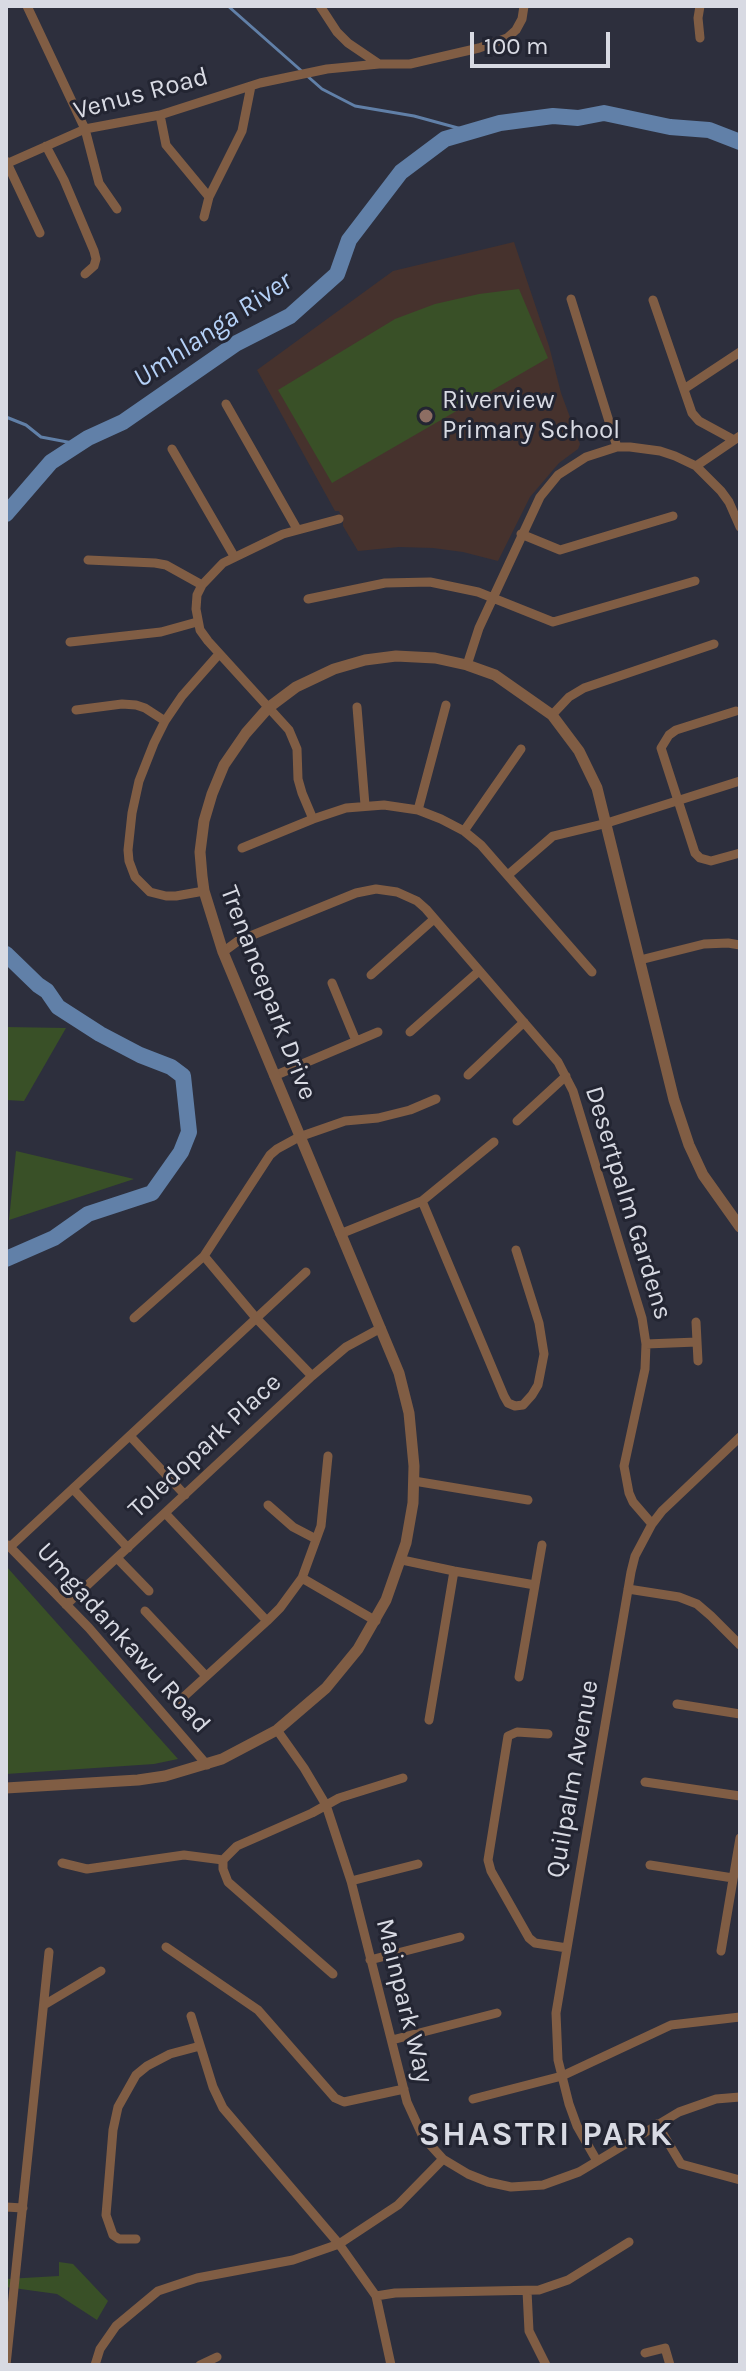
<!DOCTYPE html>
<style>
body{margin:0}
#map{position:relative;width:746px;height:2371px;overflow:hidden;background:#2d2f3d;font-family:Karla,sans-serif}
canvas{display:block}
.frame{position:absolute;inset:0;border:8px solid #d8dae3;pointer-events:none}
.scale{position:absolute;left:470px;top:32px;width:140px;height:36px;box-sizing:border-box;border:4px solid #d8dae3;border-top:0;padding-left:10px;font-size:24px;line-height:28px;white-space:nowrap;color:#d8dae3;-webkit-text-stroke:6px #232532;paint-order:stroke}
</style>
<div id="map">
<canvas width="746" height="2371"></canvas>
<div class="frame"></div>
<div class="scale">100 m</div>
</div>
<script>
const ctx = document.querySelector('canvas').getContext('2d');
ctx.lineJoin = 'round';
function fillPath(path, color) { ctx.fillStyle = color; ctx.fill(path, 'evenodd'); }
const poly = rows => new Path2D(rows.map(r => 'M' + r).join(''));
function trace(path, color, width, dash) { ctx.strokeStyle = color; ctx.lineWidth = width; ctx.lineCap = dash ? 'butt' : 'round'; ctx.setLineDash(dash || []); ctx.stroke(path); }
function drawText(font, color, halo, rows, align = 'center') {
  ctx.font = font + ' Karla,sans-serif'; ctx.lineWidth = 6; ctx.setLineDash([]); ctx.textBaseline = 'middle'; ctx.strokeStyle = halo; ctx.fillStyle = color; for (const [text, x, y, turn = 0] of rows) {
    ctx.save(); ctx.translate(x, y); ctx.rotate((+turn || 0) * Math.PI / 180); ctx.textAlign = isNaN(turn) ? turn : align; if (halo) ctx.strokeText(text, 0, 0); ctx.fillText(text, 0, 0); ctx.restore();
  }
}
fillPath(poly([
 [514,242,549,346,561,393,580,444,578,449,559,463,530,497,498,561,463,552,433,548,399,547,358,551,343,526,343,520,339,511,335,511,257,370,393,271]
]), '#46322d');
fillPath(poly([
 [519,289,548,358,332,483,278,390,395,319,435,304,479,294],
 [6,1027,66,1028,24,1101,6,1100],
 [16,1151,134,1179,9,1220],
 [6,1566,178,1759,154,1764,6,1774],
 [59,2262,73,2264,108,2301,97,2320,57,2294,6,2287,6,2279,59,2276]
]), '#395027');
trace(poly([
 [228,6,322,89,355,106,414,116,469,131],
 [6,417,26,425,41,437,78,444]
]), '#6180a8', 3);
trace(poly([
 [6,514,51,462,88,438,123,422,237,343,290,316,337,274,349,240,401,172,445,139,500,123,553,116,578,118,604,113,670,127,709,130,740,142],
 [6,954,38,985,47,991,58,1007,100,1034,140,1055,171,1067,183,1076,189,1132,181,1152,152,1193,88,1214,54,1238,6,1259]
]), '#6180a8', 16);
trace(poly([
 [27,6,85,129,99,183,117,209],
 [320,6,337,32,348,43,379,64],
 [700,6,698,18,700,38],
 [160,115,166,145,209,197],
 [46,146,64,180,94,251,96,259,94,266,85,274],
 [6,161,40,233],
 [6,164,85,129,160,115,260,83,327,69,379,64,410,64,479,48,507,38,516,30,522,19,524,6],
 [204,217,209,197,242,131,251,86],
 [571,299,617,447],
 [653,300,692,413,699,421,734,440],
 [684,389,740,352],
 [226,404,297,529],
 [172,449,234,556],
 [696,466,740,436],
 [521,534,560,550,673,516],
 [88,560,155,563,166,565,202,585],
 [308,599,385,583,430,582,478,592,553,622,695,581],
 [70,642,161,632,197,622],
 [467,665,479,628,540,497,558,475,586,457,617,447,630,447,660,451,675,456,696,466,721,491,729,502,740,527],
 [357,707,365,805],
 [76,710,122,704,136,705,145,708,165,721],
 [736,711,676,730,669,735,661,748,695,853,700,858,711,861,740,853],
 [552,715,569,697,584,688,714,644],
 [418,810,446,705],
 [313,819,302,793,298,779,297,749,289,730,208,641,200,630,196,609,197,595,202,585,223,563,283,534,339,519],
 [464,831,521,749],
 [242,848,313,819,346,808,384,805,418,810,441,819,464,831,481,845,592,972],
 [508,875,553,836,607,823,740,781],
 [204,891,176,896,166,896,150,892,135,877,129,861,128,850,132,813,139,781,154,743,165,721,182,696,219,654],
 [223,952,238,941,356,893,376,889,397,892,417,901,426,909,558,1062,573,1091,642,1318,646,1344,645,1369,624,1466,629,1493,633,1502,652,1524],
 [640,960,704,944,728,943,740,945],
 [371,975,434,919],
 [332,983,356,1041],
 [410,1032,479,971],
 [468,1075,524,1022],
 [274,1076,378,1032],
 [517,1121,566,1076],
 [422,1201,504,1396,508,1403,515,1406,523,1405,532,1395,538,1385,544,1354,539,1323,516,1250],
 [340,1234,422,1201,494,1142],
 [204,1256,256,1318,312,1376],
 [134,1318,204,1256,270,1155,277,1149,299,1137,345,1121,378,1118,410,1110,436,1099],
 [696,1322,698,1361],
 [646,1344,697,1342],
 [130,1436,185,1495],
 [414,1481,528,1500],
 [73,1489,128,1548],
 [268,1505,293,1527,316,1539],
 [165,1513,267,1621],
 [8,1545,89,1628,207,1765],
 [10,1547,306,1272],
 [117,1558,149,1591],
 [402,1560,454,1571,535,1585],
 [302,1578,376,1621],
 [628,1589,679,1597,697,1604,711,1616,740,1645],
 [66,1605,312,1376,346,1347,381,1328],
 [145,1611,206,1676],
 [519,1677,542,1545],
 [178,1702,267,1621,280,1608,302,1578,321,1526,328,1456],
 [677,1704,740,1714],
 [429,1720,454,1571],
 [277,1730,304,1768,326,1805,351,1881,407,2102,423,2137,443,2159,468,2174,488,2182,511,2187,543,2185,579,2172,679,2112,716,2099,740,2097],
 [548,1734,517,1732,508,1736,488,1860,491,1871,529,1938,535,1943,567,1948],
 [645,1782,740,1796],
 [62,1863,87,1869,184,1855,223,1860],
 [650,1865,733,1878],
 [351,1881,418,1864],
 [166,1947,258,2010,335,2098,344,2102,404,2089],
 [721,1951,740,1838],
 [370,1960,460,1937],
 [333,1974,228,1882,223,1869,223,1860,237,1846,312,1813,339,1798,403,1778],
 [44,2005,101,1971],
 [191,2016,213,2087,223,2108,339,2244,376,2296,391,2365],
 [392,2040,497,2013],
 [473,2099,562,2076,671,2025,740,2017],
 [657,2124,681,2164,740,2180],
 [597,2161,577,2126,569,2104,558,2060,556,2013,631,1572,635,1556,652,1524,662,1511,740,1437],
 [6,2207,23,2208],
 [136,2239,119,2239,113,2235,106,2215,113,2130,118,2107,136,2075,147,2066,170,2054,200,2046],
 [527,2291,529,2331,546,2365],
 [376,2296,395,2293,539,2290,568,2280,629,2242],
 [645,2353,665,2348,670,2365],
 [6,2365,49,1952],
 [95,2365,100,2349,116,2326,158,2291,197,2278,293,2260,339,2244,398,2205,443,2159],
 [200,2365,217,2357]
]), '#805d44', 9);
trace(poly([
 [6,1788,138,1780,165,1776,222,1759,277,1730,326,1688,358,1649,386,1600,406,1543,413,1503,414,1466,409,1413,399,1373,223,952,204,891,202,876,200,852,204,821,212,794,224,765,246,733,268,708,296,687,334,669,365,660,396,656,435,658,467,665,495,675,552,715,579,751,597,788,674,1100,689,1145,703,1175,740,1227]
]), '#805d44', 11);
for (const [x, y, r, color] of [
 [426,416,8,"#8d6e63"]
]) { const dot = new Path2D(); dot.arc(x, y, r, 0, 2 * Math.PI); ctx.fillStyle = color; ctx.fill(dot); trace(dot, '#232532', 3); }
drawText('26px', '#d8dae3', '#232532', [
 ["Venus Road",141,94,-15],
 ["Trenancepark Drive",268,993,69],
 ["Desertpalm Gardens",628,1203,73],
 ["Toledopark Place",205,1446,-43],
 ["Umgadankawu Road",123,1638,48],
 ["Quilpalm Avenue",573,1779,-80],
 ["Mainpark Way",404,2001,76]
]);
drawText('26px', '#d8dae3', '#232532', [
 ["Riverview",442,401],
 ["Primary School",442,431]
], 'left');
drawText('italic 28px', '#b5d1f7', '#232532', [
 ["Umhlanga River",213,330,-34]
]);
ctx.letterSpacing = '2px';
drawText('bold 34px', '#d8dae3', '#232532', [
 ["SHASTRI PARK",546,2135]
]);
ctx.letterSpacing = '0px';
</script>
